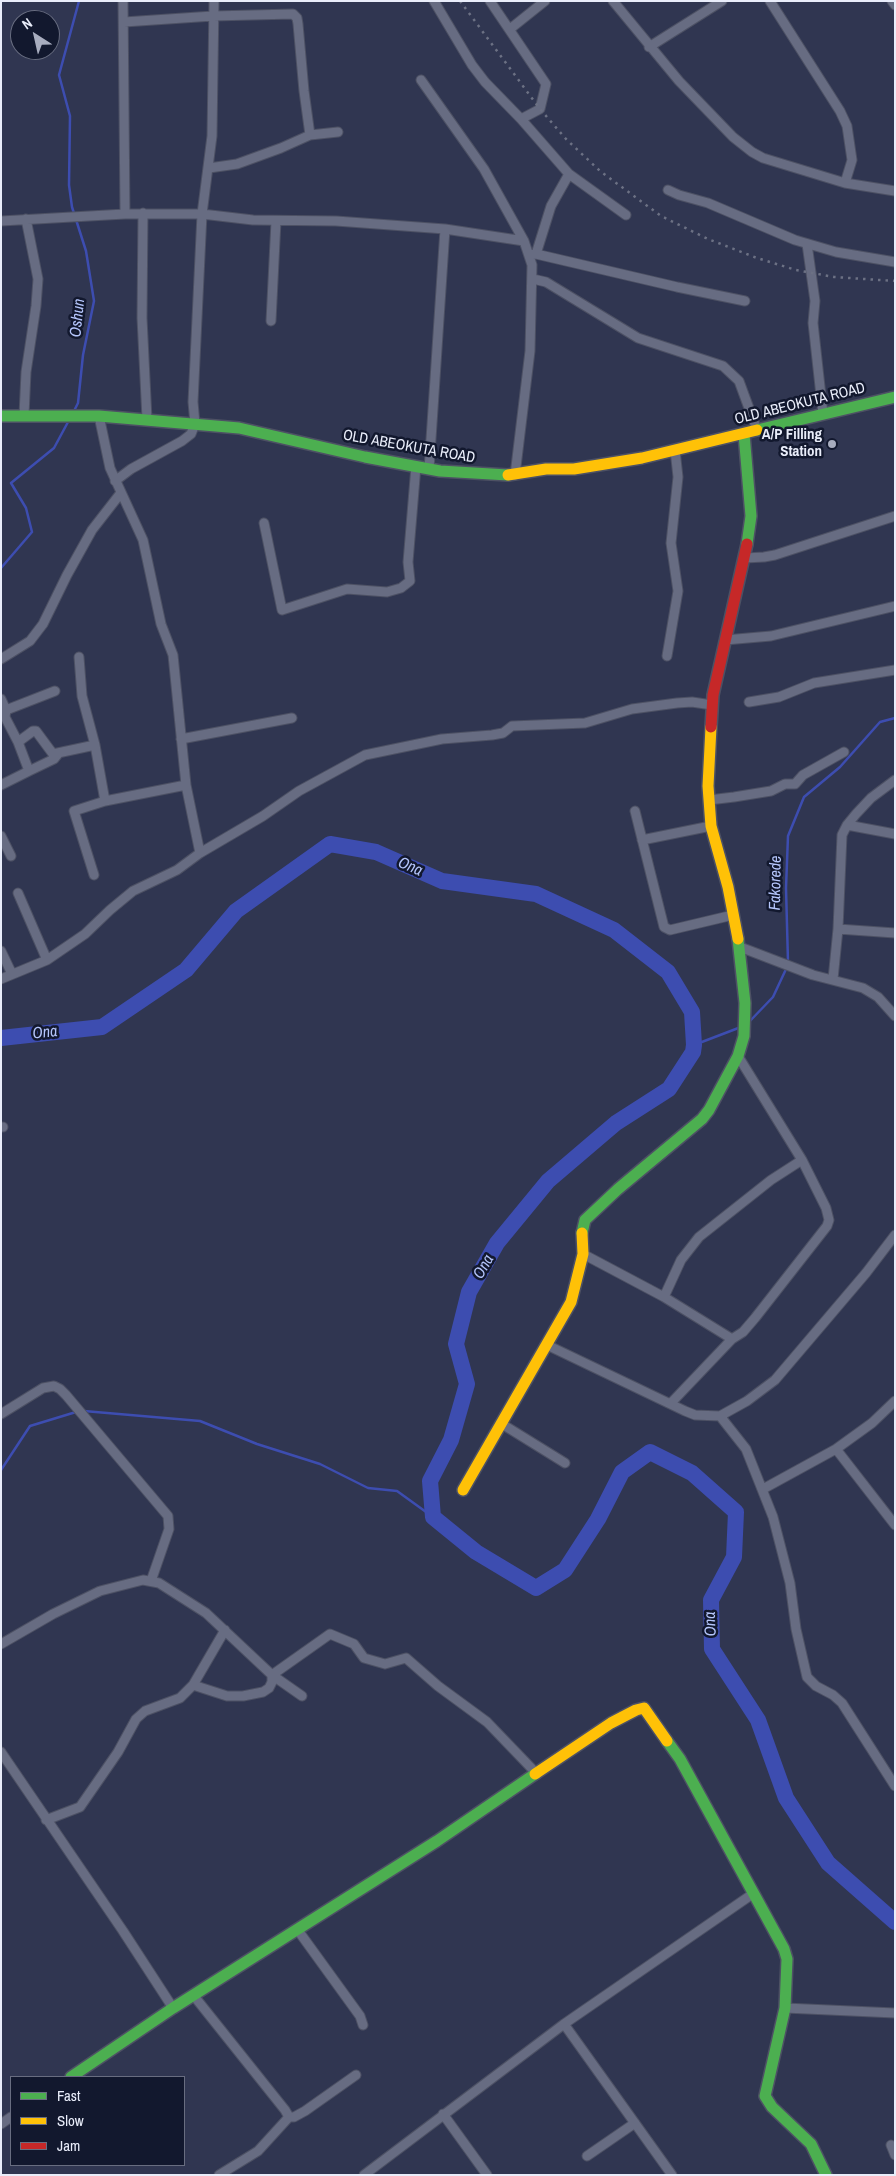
<!DOCTYPE html>
<style>
body{margin:0}
#map{position:relative;width:896px;height:2176px;overflow:hidden;background:#303651;font-family:"Archivo Narrow",sans-serif}
canvas{display:block}
.frame{position:absolute;inset:0;border:2px solid #e9edfa;pointer-events:none}
.legend{position:absolute;left:10px;top:2076px;width:175px;height:90px;box-sizing:border-box;background:#12182e;border:1px solid #686d80;margin:0;padding:6px 9px;list-style:none;font-size:15px;color:#e9edfa}
.legend li{display:flex;align-items:center;gap:10px;height:25px}
.legend b{width:25px;border:1px solid #686d80}
.north{position:absolute;left:10px;top:10px;width:50px;height:50px;box-sizing:border-box;background:#12182e;border:1px solid #686d80;border-radius:50%;rotate:325deg;font-size:14px;font-weight:700;line-height:20px;text-align:center;color:#e9edfa}
.north::after{content:'';display:block;margin:auto;width:18px;height:22px;background:#a8adbf;clip-path:polygon(50% 0,100% 100%,50% 72%,0 100%)}
</style>
<div id="map">
<canvas width="896" height="2176"></canvas>
<div class="frame"></div>
<ul class="legend">
<li><b style="height:6px;background:#4caf50"></b>Fast</li>
<li><b style="height:6px;background:#ffc107"></b>Slow</li>
<li><b style="height:6px;background:#c62828"></b>Jam</li>
</ul>
<div class="north">N</div>
</div>
<script>
const ctx = document.querySelector('canvas').getContext('2d');
ctx.lineJoin = 'round';
const poly = rows => new Path2D(rows.map(r => 'M' + r).join(''));
function trace(path, color, width, dash) { ctx.strokeStyle = color; ctx.lineWidth = width; ctx.lineCap = dash ? 'butt' : 'round'; ctx.setLineDash(dash || []); ctx.stroke(path); }
function drawText(font, color, halo, rows, align = 'center') {
  ctx.font = font + ' "Archivo Narrow",sans-serif'; ctx.lineWidth = 5; ctx.setLineDash([]); ctx.textBaseline = 'middle'; ctx.strokeStyle = halo; ctx.fillStyle = color; for (const [text, x, y, turn = 0] of rows) {
    ctx.save(); ctx.translate(x, y); ctx.rotate((+turn || 0) * Math.PI / 180); ctx.textAlign = isNaN(turn) ? turn : align; if (halo) ctx.strokeText(text, 0, 0); ctx.fillText(text, 0, 0); ctx.restore();
  }
}
trace(poly([
 [74,411,78,403,83,355,94,301,86,251,72,207,69,185,70,116,59,75,79,1],
 [1,568,32,532,26,508,11,483,54,448,68,422],
 [788,962,786,888,788,836,804,797,840,767,880,722,895,718],
 [749,1022,773,997,787,967],
 [694,1045,741,1027],
 [84,1411,200,1421,257,1444,320,1464,368,1488,397,1491,433,1517],
 [1,1470,30,1426,76,1412]
]), '#3d4db0', 2.5);
trace(poly([
 [1,1038,102,1027,186,970,236,911,330,844,376,852,442,881,536,894,614,930,668,972,692,1012,694,1045,693,1052,669,1089,616,1123,548,1181,497,1243,469,1292,456,1344,467,1384,451,1440,430,1481,433,1517,476,1552,536,1588,565,1570,598,1519,622,1472,650,1452,692,1473,736,1512,734,1557,711,1600,712,1649,758,1720,786,1798,828,1863,895,1922]
]), '#3d4db0', 16);
const street = poly([
 [123,1,125,214],
 [434,1,472,65,485,82,521,119,569,174,626,215],
 [490,1,546,84,540,109,521,119],
 [613,1,679,81,733,137,752,152,763,158,845,183,895,191],
 [770,1,840,111,847,126,852,160,845,183],
 [892,1,895,5],
 [124,22,213,16,293,14,297,18,298,24,304,91,310,135],
 [510,29,545,1],
 [649,47,722,1],
 [421,80,484,169,524,241,532,265,530,351,515,475],
 [209,168,237,164,281,148,310,135,338,132],
 [668,190,679,195,708,203,795,240,836,252,895,262],
 [143,213,142,318,147,419],
 [1,221,125,214,202,214,253,220,336,221,445,229,524,241],
 [807,244,815,301,813,323,823,414],
 [536,254,551,206,569,174],
 [529,255,536,254,677,287,745,301],
 [533,279,546,282,638,338,723,366,739,381,757,430],
 [271,321,276,221],
 [24,415,26,372,36,306,38,279,26,219],
 [99,416,110,468,143,540,161,624,173,655,186,785,200,853],
 [429,469,445,229],
 [115,481,131,469,182,441,191,434,195,424,193,402,202,214,212,136,214,1],
 [264,523,282,610,347,589,387,592,401,588,410,581,408,562,416,466],
 [745,558,764,557,775,555,895,516],
 [725,640,771,636,895,606],
 [667,656,678,591,671,543,678,477,675,450],
 [79,657,82,696,95,745,105,801],
 [1,659,30,641,43,624,67,575,92,530,120,494],
 [1,699,6,710,5,717,18,742,29,771,1,785],
 [749,702,779,697,814,683,895,670],
 [1,712,55,691],
 [181,739,292,718],
 [18,742,33,731,36,731,53,754,95,745],
 [29,771,54,759,58,754],
 [709,800,734,797,771,791,785,784,795,784,803,775,844,752],
 [635,811,664,927,670,930,733,915],
 [847,825,895,834],
 [1,836,11,856],
 [642,840,711,826],
 [94,875,74,811,105,801,186,785],
 [18,893,47,960],
 [838,929,895,933],
 [740,947,813,975,863,988,878,997,895,1016],
 [1,951,12,974],
 [1,979,47,960,85,934,110,910,133,891,177,870,200,853,263,816,299,791,365,755,442,739,492,735,503,733,512,726,585,723,632,709,677,703,692,702,712,705],
 [833,979,838,929,842,835,847,825,856,814,871,798,895,780],
 [1,1127,3,1127],
 [583,1254,664,1297,732,1339],
 [664,1297,681,1260,699,1237,771,1180,802,1160],
 [547,1345,685,1411,695,1415,720,1416,747,1401,775,1380,866,1273,895,1235],
 [671,1403,732,1339,743,1332,755,1318,827,1226,829,1220,826,1208,802,1160,738,1056],
 [1,1414,43,1388,54,1386,60,1389,66,1395,168,1516,169,1529,151,1581],
 [720,1416,746,1449,773,1517,790,1583,796,1629,807,1677,816,1686,833,1695,842,1703,895,1786],
 [502,1424,565,1463],
 [836,1449,895,1525],
 [763,1489,836,1449,872,1423,895,1401],
 [1,1644,53,1614,100,1591,143,1580,159,1583,206,1613,272,1675,302,1696],
 [193,1685,227,1696,243,1696,263,1692,269,1688,272,1682,272,1675,330,1634,354,1644,364,1658,385,1664,406,1658,438,1686,487,1722,537,1774],
 [1,1752,123,1931,173,2008],
 [46,1820,80,1807,118,1752,136,1719,145,1711,180,1698,193,1685,225,1630],
 [297,1929,360,2016,363,2025],
 [194,1996,285,2110,289,2117],
 [785,2008,895,2013],
 [564,2024,672,2175],
 [443,2114,487,2175],
 [1,2124,11,2117],
 [891,2145,895,2155],
 [587,2156,635,2123],
 [219,2175,258,2151,289,2117,294,2117,305,2111,356,2075],
 [364,2175,564,2024,754,1893]
]);
const fast = poly([
 [1,416,99,416,239,428,365,457,440,471,508,475],
 [757,430,895,397],
 [744,434,751,516,747,544],
 [582,1233,585,1220,618,1189,702,1119,709,1110,738,1056,744,1036,745,1003,738,939],
 [667,1741,680,1759,784,1949,787,1959,785,2008,765,2096,772,2107,811,2144,826,2175],
 [71,2077,173,2008,437,1841,535,1774]
]);
const slow = poly([
 [508,475,546,469,574,469,642,458,757,430],
 [711,727,708,786,711,826,728,887,738,939],
 [463,1490,571,1302,583,1254,582,1233],
 [535,1774,611,1723,636,1710,644,1708,667,1741]
]);
const jam = poly([
 [711,727,713,695,747,544]
]);
trace(street, '#4d5164', 11);
trace(fast, '#4d5164', 14);
trace(slow, '#4d5164', 14);
trace(jam, '#4d5164', 14);
trace(street, '#676c82', 9);
trace(fast, '#4caf50', 11);
trace(slow, '#ffc107', 11);
trace(jam, '#c62828', 11);
trace(poly([
 [460,1,540,109,566,139,600,171,661,216,708,239,757,258,796,270,834,277,895,281]
]), '#6c7184', 2.5, [2.5, 5]);
for (const [x, y, r, color] of [
 [832,444,5,"#a8adbf"]
]) { const dot = new Path2D(); dot.arc(x, y, r, 0, 2 * Math.PI); ctx.fillStyle = color; ctx.fill(dot); trace(dot, '#12182e', 2); }
drawText('15px', '#e9edfa', '#12182e', [
 ["OLD ABEOKUTA ROAD",800,404,-14],
 ["OLD ABEOKUTA ROAD",409,447,10]
]);
drawText('bold 15px', '#e9edfa', '#12182e', [
 ["A/P Filling",822,435],
 ["Station",822,452]
], 'right');
drawText('italic 16px', '#b4c5fb', '#12182e', [
 ["Oshun",78,318,-84],
 ["Ona",410,867,24],
 ["Fakorede",776,883,-89],
 ["Ona",45,1033,-6],
 ["Ona",484,1267,-60],
 ["Ona",711,1624,-92]
]);
</script>
